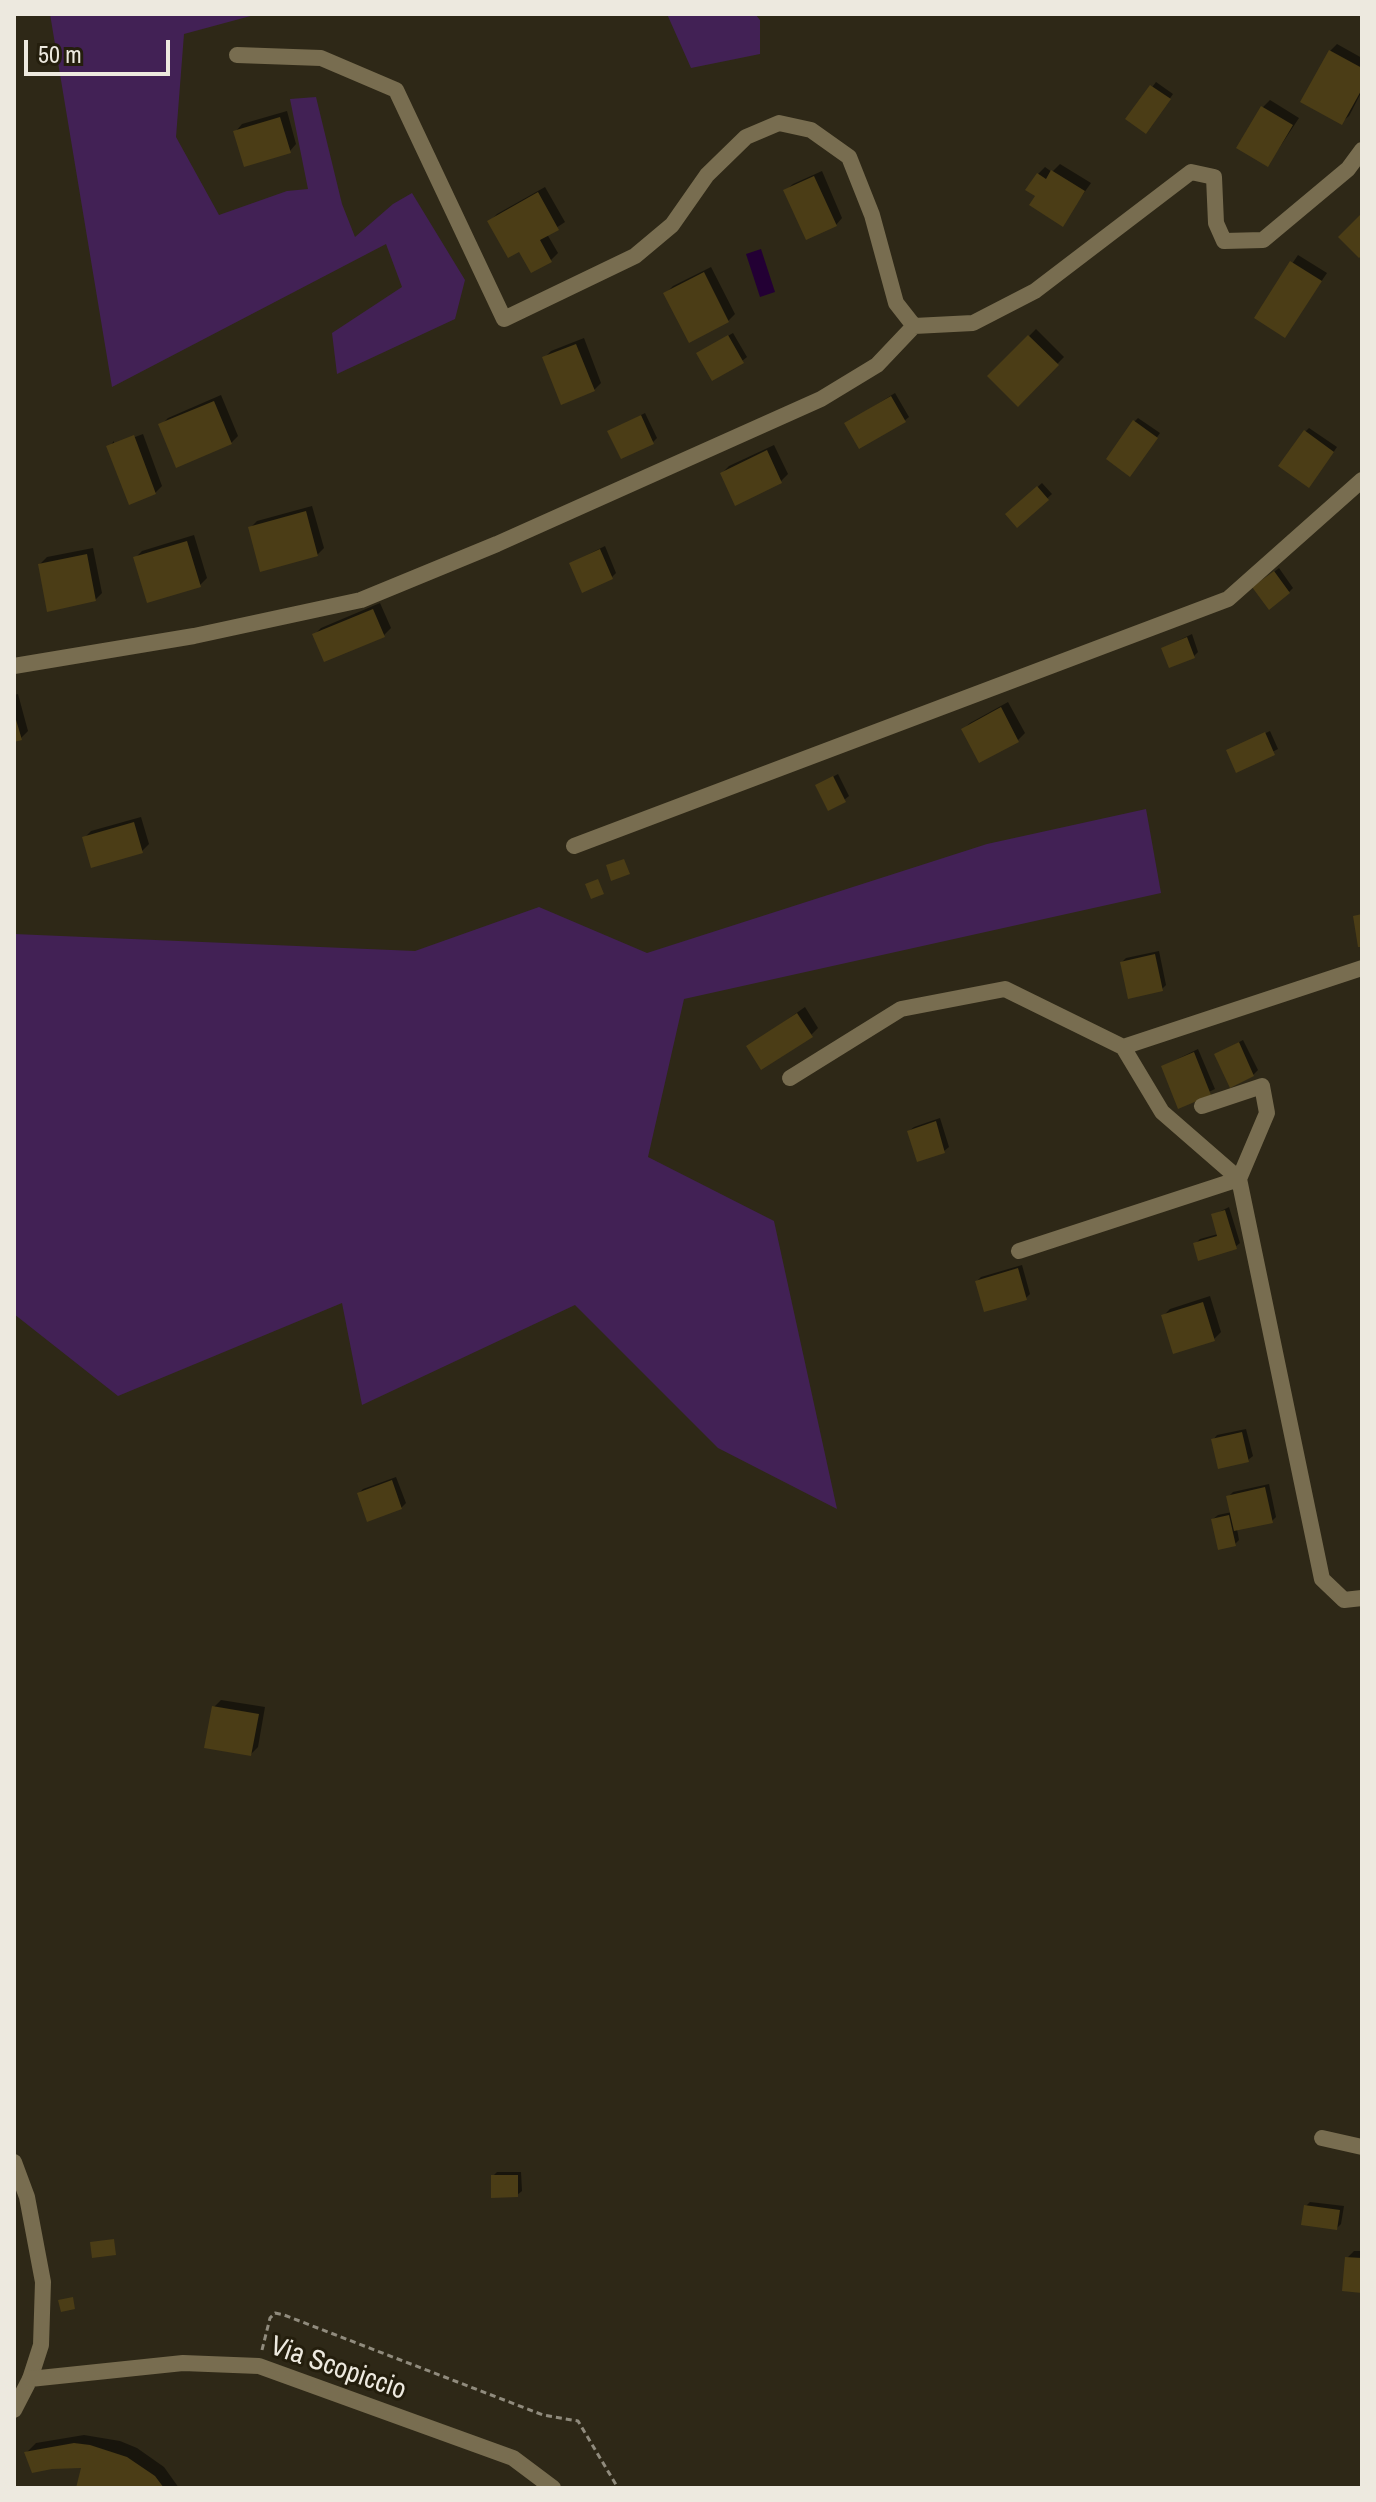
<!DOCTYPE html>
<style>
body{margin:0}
#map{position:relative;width:1376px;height:2502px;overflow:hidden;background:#2e2817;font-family:"Archivo Narrow",sans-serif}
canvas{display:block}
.frame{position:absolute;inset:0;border:16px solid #ede9df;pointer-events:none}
.scale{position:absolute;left:24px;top:40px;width:146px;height:36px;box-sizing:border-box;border:4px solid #ede9df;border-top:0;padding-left:10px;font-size:24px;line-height:28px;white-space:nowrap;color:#ede9df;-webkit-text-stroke:6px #241e0d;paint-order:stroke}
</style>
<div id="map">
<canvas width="1376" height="2502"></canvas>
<div class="frame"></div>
<div class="scale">50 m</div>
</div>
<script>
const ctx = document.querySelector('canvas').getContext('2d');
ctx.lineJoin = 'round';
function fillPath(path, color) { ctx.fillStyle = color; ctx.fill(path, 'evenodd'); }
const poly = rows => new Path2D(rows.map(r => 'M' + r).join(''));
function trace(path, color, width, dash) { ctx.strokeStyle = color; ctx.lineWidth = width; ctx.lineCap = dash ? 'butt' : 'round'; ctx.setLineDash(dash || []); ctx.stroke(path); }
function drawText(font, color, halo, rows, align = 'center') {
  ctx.font = font + ' "Archivo Narrow",sans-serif'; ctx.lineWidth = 6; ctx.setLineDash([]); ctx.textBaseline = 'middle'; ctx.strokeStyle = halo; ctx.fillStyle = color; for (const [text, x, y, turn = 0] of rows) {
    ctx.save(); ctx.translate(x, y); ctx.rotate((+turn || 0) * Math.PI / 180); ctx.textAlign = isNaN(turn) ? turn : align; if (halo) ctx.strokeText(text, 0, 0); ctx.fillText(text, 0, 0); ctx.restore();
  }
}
fillPath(poly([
 [50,14,258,14,184,34,176,137,219,215,287,191,308,189,290,99,316,97,342,204,355,237,393,204,412,193,465,280,455,319,337,374,332,333,402,287,386,244,112,387],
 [667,14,755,14,760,20,760,54,691,68],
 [1146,809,1161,893,684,999,648,1157,774,1221,837,1509,718,1448,575,1305,362,1405,342,1303,118,1396,14,1314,14,934,415,951,539,907,647,953,987,844]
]), '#422155');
fillPath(poly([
 [761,249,775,292,760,297,746,254]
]), '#230034');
fillPath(poly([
 [1337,44,1362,58,1362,91,1349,116,1342,122,1330,51],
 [1156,82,1173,94,1150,127,1128,119],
 [1270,100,1299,118,1268,165,1263,107],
 [287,111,296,144,290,151,236,131,242,124],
 [1060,164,1091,183,1062,224,1037,196,1038,174,1045,167,1052,172],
 [822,171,842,218,836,225,786,190,793,184],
 [545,187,565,222,547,234,558,253,551,260,520,249,490,221,497,214],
 [1298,255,1327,273,1285,335,1256,317],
 [711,267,735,314,728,321,666,293,673,286],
 [1036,329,1064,357,1018,404,990,376],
 [733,333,747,357,742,361,703,350],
 [584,338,601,383,594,390,544,358,551,351],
 [895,393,909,417,904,421,847,423],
 [221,395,238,436,231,443,161,425,168,418],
 [645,413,657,438,653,442,610,431],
 [1138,418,1160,433,1134,470,1134,422],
 [1309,428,1337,447,1313,481,1305,432],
 [143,434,162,486,155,493,109,447,114,441,114,445],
 [774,445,788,474,781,481,722,473,729,466],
 [1042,483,1052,494,1018,525,1008,514],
 [312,506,324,548,317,555,250,528,257,521],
 [194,535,207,578,200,585,135,558,142,551],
 [605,546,616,573,612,577,571,563],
 [93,548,102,593,95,600,40,564,47,557],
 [1279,568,1293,588,1289,592,1259,583],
 [380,603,391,628,384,635,314,635,321,628],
 [1192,634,1198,652,1194,656,1163,648],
 [18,694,28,731,21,738,14,740,14,695],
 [1008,702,1025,733,1018,740,963,729,970,723],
 [1270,731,1278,749,1237,770,1230,750],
 [838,774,849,796,844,800,818,785],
 [141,817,149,844,142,851,84,838,91,831],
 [1159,951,1166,985,1162,989,1122,962,1126,958],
 [805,1007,818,1028,811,1035,748,1047],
 [1243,1040,1258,1070,1253,1075,1216,1054],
 [1198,1049,1215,1089,1179,1106,1163,1066],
 [940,1118,949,1147,944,1151,909,1131,914,1127],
 [1229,1207,1240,1243,1235,1247,1195,1244,1200,1239,1218,1234,1213,1215],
 [1022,1265,1030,1294,1026,1298,977,1281,981,1277],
 [1210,1296,1221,1332,1214,1339,1163,1316,1170,1309],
 [1246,1429,1253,1456,1248,1460,1213,1440,1217,1435],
 [396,1477,406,1503,401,1508,359,1493,363,1489],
 [1269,1484,1276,1517,1272,1521,1237,1529,1239,1540,1235,1544,1213,1519,1218,1515,1232,1512,1229,1496,1233,1492],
 [221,1700,265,1707,258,1747,251,1754,214,1707],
 [497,2172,521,2172,522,2191,517,2195,493,2176],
 [1310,2202,1344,2206,1341,2224,1337,2228,1306,2206],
 [1354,2251,1362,2251,1362,2291,1347,2258],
 [84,2435,120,2441,137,2448,164,2467,179,2488,79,2488,83,2466,27,2452,36,2443]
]), '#0007');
fillPath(poly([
 [1329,50,1362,68,1362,89,1342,125,1300,102],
 [1150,85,1171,99,1146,134,1125,119],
 [1261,106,1293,125,1268,167,1236,148],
 [280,117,291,153,244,167,233,131],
 [1051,170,1085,191,1063,227,1029,205,1035,196,1025,190,1037,173,1046,179],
 [814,176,837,226,806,240,783,190],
 [538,192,559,230,540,240,552,262,531,273,519,252,508,258,487,221],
 [1362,213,1362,255,1359,258,1338,237],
 [1290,261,1322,281,1285,338,1254,318],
 [704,272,729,322,689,343,663,293],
 [728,335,744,363,712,381,696,353],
 [1028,335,1059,365,1018,407,987,376],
 [576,344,595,391,561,405,542,357],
 [891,396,906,422,859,449,844,423],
 [214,401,232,444,176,468,158,424],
 [641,415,654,444,621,459,607,431],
 [1133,420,1158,438,1130,477,1106,459],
 [1304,430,1334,452,1309,488,1278,466],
 [134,435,156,494,129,505,106,446],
 [767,450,782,483,735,506,720,473],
 [1037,486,1049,500,1017,528,1005,514],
 [306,511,318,556,260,572,248,527],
 [187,541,201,587,147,603,133,557],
 [600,549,613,579,582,593,569,563],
 [87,554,96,601,47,612,38,564],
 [1274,571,1290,593,1269,610,1252,587],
 [373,609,385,637,324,662,312,634],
 [1187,637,1195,658,1169,668,1161,648],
 [1001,707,1019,742,979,763,961,729],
 [14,713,22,740,14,742],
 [1265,732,1275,755,1236,773,1226,750],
 [833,776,846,802,828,811,815,785],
 [134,822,143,853,91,868,82,837],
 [624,859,630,874,611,881,606,865],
 [598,879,604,894,591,899,585,884],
 [1362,914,1362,947,1358,947,1353,916],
 [1155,954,1163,991,1128,999,1120,962],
 [797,1013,813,1037,761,1070,746,1046],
 [1239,1042,1254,1076,1230,1088,1214,1054],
 [1194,1052,1211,1095,1178,1109,1161,1066],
 [936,1121,945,1153,917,1162,907,1131],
 [1225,1210,1237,1249,1198,1261,1193,1243,1217,1236,1211,1214],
 [1018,1268,1027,1300,984,1312,975,1281],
 [1203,1302,1215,1341,1173,1354,1161,1315],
 [1242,1432,1249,1462,1218,1469,1211,1439],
 [392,1480,402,1509,367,1522,357,1493],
 [1265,1487,1273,1523,1234,1531,1226,1496],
 [1229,1515,1236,1546,1218,1550,1211,1519],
 [212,1706,259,1714,251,1756,204,1748],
 [491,2175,518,2175,518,2197,491,2198],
 [1304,2205,1340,2210,1337,2230,1301,2225],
 [114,2239,116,2255,92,2258,90,2242],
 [1345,2257,1362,2258,1362,2293,1342,2291],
 [73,2297,75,2309,61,2312,58,2300],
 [74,2443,90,2445,127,2457,155,2476,164,2488,76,2488,81,2468,52,2469,32,2473,24,2452]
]), '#4b3d16');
trace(poly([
 [262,2350,270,2318,275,2313,284,2315,543,2415,578,2421,618,2488]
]), '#908b7d', 3, [6, 4]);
trace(poly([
 [237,55,321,58,396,90,504,319,635,256,672,225,707,175,746,137,779,123,811,130,849,157,872,215,896,303,914,326,973,323,1035,291,1191,172,1214,177,1216,223,1224,241,1263,240,1348,169,1362,150],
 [14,666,194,636,361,600,497,544,821,399,877,365,914,326],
 [574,846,1228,599,1362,480],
 [790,1078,901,1009,1005,989,1123,1047],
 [1202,1106,1262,1086,1267,1113,1239,1179,1162,1112,1123,1047,1362,968],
 [1019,1251,1239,1179,1322,1579,1344,1600,1362,1598],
 [1322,2138,1362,2147],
 [14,2162,27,2197,43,2282,41,2345,30,2379]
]), '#786d50', 16);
trace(poly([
 [14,2410,30,2379,183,2363,259,2366,513,2458,553,2488]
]), '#786d50', 16);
drawText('28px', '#ede9df', '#241e0d', [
 ["Via Scopiccio",338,2369,19]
]);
</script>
